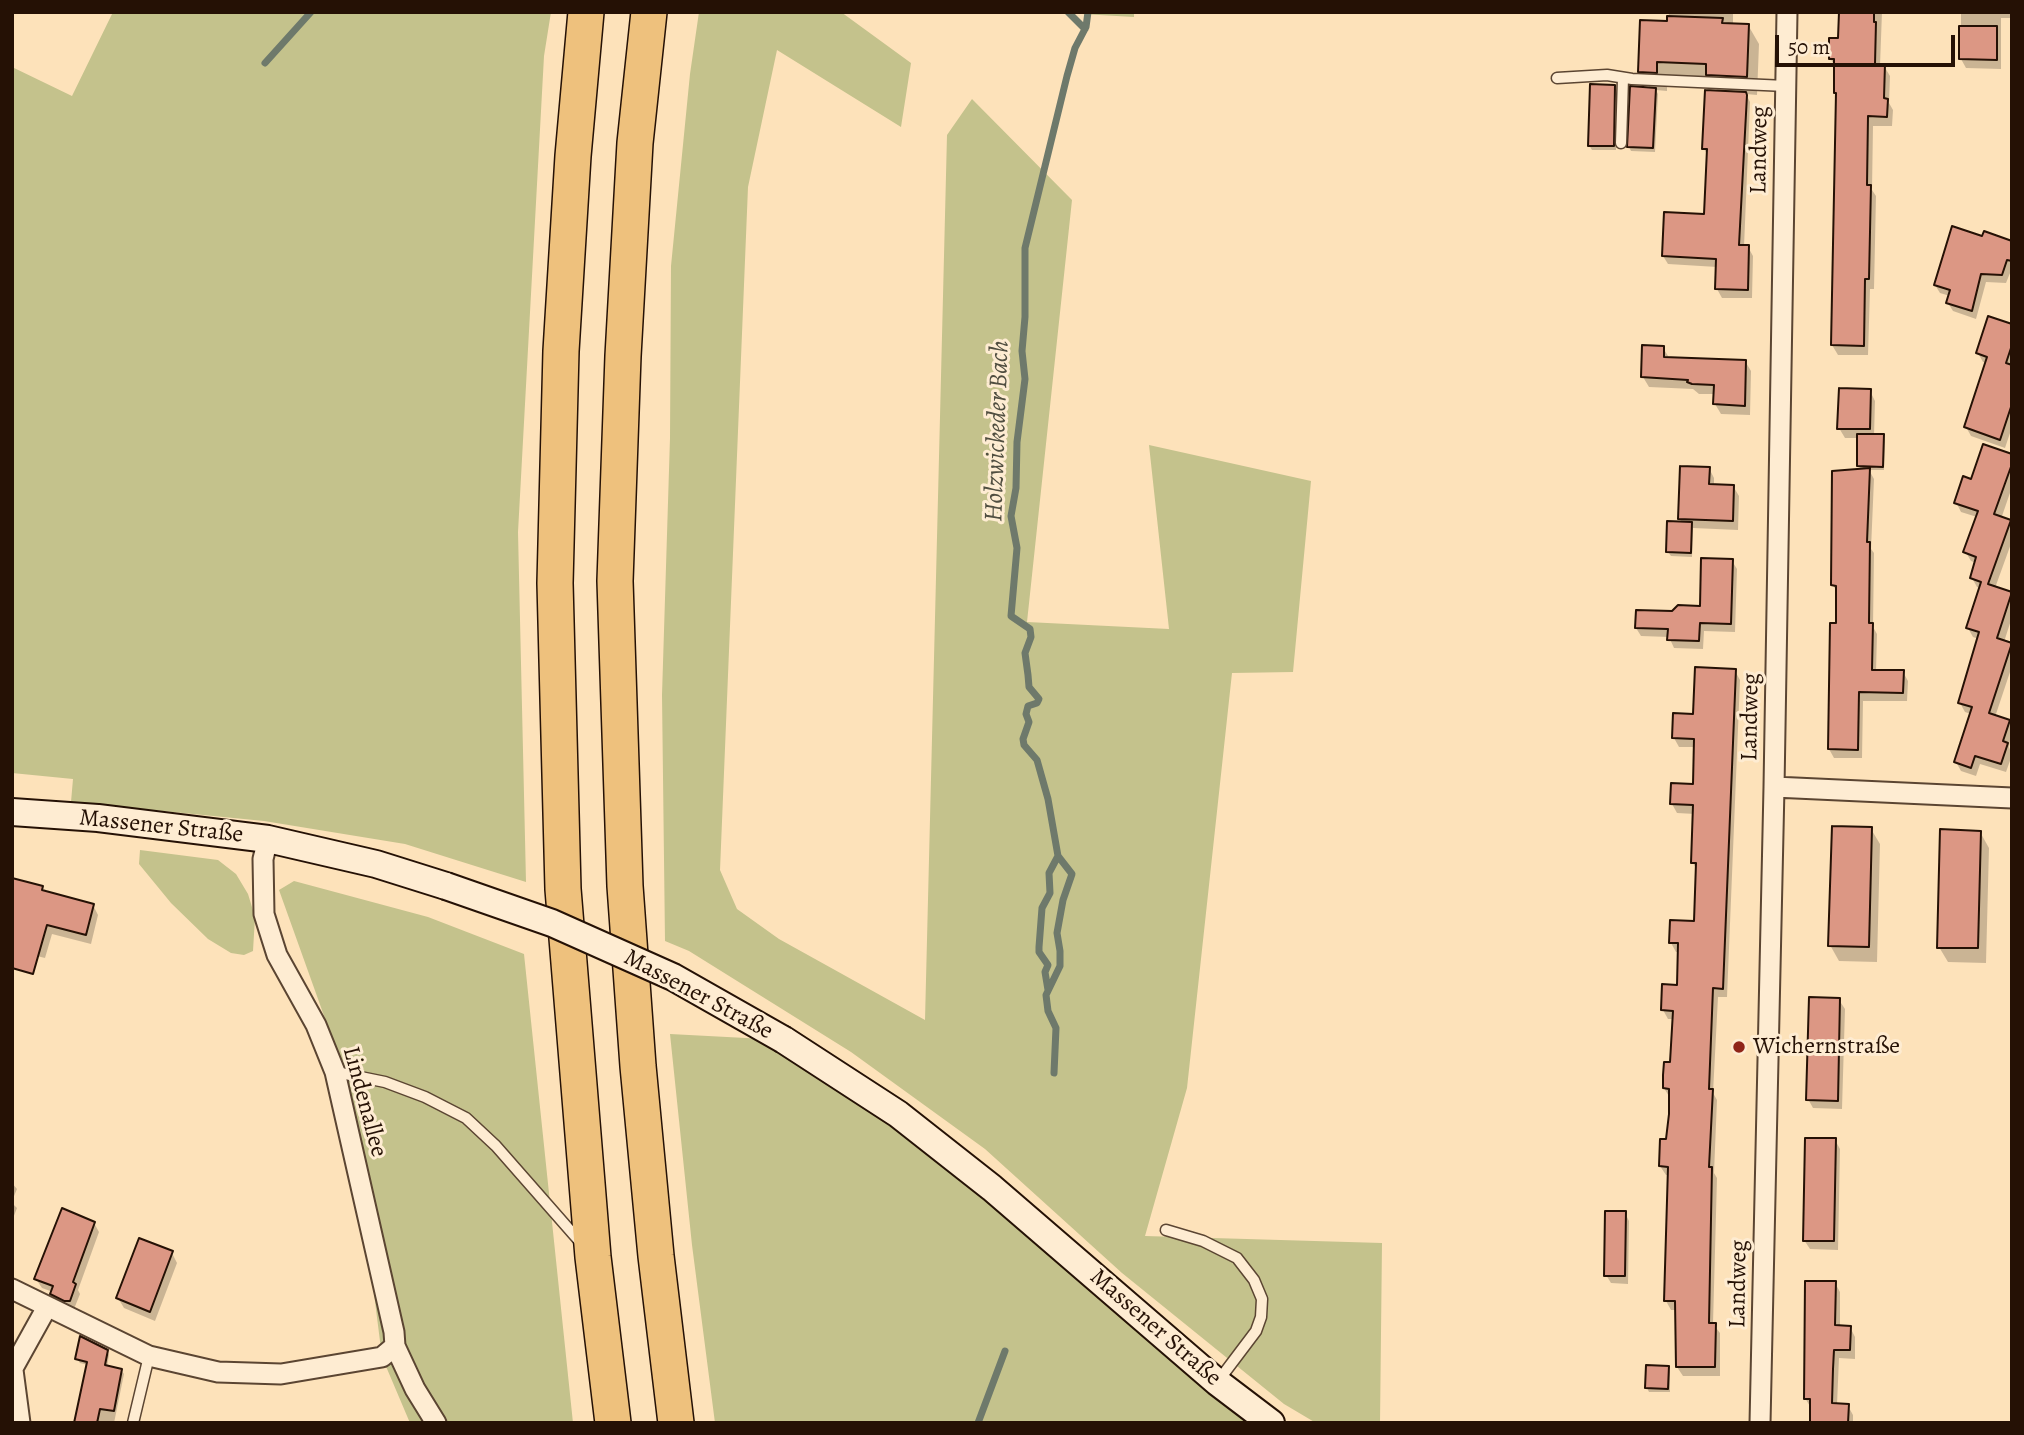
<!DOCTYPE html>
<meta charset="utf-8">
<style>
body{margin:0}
#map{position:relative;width:2024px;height:1435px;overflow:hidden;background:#fde2ba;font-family:Alegreya,serif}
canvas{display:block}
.frame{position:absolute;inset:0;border:14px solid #251105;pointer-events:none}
.scale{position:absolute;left:1775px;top:35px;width:180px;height:32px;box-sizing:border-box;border:4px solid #251105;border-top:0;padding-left:9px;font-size:21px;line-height:24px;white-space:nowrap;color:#251105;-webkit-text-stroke:5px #feecd2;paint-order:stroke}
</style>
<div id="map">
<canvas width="2024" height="1435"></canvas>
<div class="frame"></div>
<div class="scale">50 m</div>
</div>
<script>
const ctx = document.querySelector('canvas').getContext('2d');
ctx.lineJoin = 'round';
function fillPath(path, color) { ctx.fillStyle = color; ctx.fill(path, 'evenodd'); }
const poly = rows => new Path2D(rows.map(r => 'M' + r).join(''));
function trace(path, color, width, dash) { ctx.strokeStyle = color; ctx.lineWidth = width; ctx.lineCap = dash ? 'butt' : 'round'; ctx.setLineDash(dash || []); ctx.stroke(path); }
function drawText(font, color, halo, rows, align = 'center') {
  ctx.font = font + ' Alegreya,serif'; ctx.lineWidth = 6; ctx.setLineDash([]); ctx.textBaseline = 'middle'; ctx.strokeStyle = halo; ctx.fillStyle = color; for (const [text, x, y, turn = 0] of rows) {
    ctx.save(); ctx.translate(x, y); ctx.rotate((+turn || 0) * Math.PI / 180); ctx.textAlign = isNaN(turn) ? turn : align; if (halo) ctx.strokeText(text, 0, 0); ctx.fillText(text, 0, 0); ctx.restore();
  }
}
fillPath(poly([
 [113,12,551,12,544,56,518,532,526,882,405,844,264,821,71,802,73,779,12,773,12,67,72,96],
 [699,12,841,12,911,63,901,127,777,50,748,187,720,870,737,909,779,939,925,1020,947,135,972,99,1072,200,1027,622,1169,629,1149,445,1311,481,1293,672,1232,673,1187,1088,1145,1236,1382,1243,1380,1423,1316,1423,1284,1404,1122,1273,985,1149,851,1052,689,951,665,941,662,695,670,438,671,266,690,74],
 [1047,12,1134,12,1134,17],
 [140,850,218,860,236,874,248,894,255,917,253,951,244,955,231,953,208,939,171,903,139,864],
 [294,881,428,917,524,954,573,1423,410,1423,382,1357,347,1080,279,890],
 [670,1034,784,1040,1271,1423,715,1423,692,1245]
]), '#c4c28c');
fillPath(poly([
 [1669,12,1733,12,1733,25,1748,25,1759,44,1757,95,1746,94,1750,102,1744,247,1748,247,1753,256,1752,298,1722,298,1717,289,1717,267,1668,264,1663,256,1705,216,1708,156,1704,149,1718,92,1712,82,1667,80,1667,91,1656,90,1658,94,1655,152,1631,151,1629,147,1650,89,1640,71,1668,23],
 [1840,12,1882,12,1880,66,1884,66,1890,76,1889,103,1893,110,1892,126,1873,126,1872,190,1876,196,1874,289,1870,289,1868,355,1838,355,1832,345,1837,129,1836,68,1830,58,1840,39],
 [1961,12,2012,12,2012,18,2001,18,2001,69,1966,68,1961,59],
 [1614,87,1617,91,1616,150,1592,150,1589,145],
 [1983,239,2012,243,2012,268,2006,283,1986,282,1976,319,1953,311,1948,303,1950,296,1940,293,1935,285],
 [2012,326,2012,427,2005,448,1971,436,1966,427,1987,363,1983,362,1978,353],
 [1663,348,1670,359,1745,361,1751,371,1750,415,1721,414,1715,404,1716,394,1699,394,1693,389,1649,387,1643,377],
 [1870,391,1875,401,1874,436,1883,436,1885,440,1884,470,1869,470,1874,479,1871,549,1874,553,1873,627,1877,634,1876,672,1903,672,1908,681,1907,701,1863,701,1862,758,1834,758,1829,749,1838,624,1838,594,1833,585,1861,471,1859,466,1859,438,1845,438,1839,428],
 [2012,456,2012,487,2001,519,2010,522,2012,525,2012,541,1995,588,2012,594,2012,617,2004,642,2012,647,2012,666,1995,717,2009,722,2012,727,2009,747,2012,755,2006,772,1980,764,1976,776,1961,771,1956,762,1971,714,1965,712,1960,703,1979,639,1973,637,1968,628,1980,588,1977,587,1972,578,1976,563,1971,561,1965,551,1977,517,1961,512,1956,502,1972,481],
 [1709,468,1714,478,1714,486,1733,486,1739,496,1738,530,1693,528,1692,557,1671,556,1668,552,1683,524,1679,518],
 [1732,561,1737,569,1735,632,1704,631,1703,649,1674,648,1669,637,1641,636,1636,628,1672,613,1702,607],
 [1735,671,1740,680,1727,997,1718,997,1713,1093,1717,1100,1714,1173,1717,1178,1713,1324,1720,1333,1720,1376,1683,1376,1677,1367,1677,1310,1671,1310,1666,1301,1670,1175,1666,1175,1660,1166,1668,1141,1670,1098,1664,1088,1672,1064,1674,1019,1668,1019,1663,1010,1679,987,1680,952,1676,952,1671,943,1695,923,1697,870,1693,863,1695,814,1677,813,1672,804,1695,786,1696,747,1679,747,1674,738],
 [1871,829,1880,844,1877,962,1839,961,1830,945],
 [1980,832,1989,848,1986,963,1948,962,1939,947],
 [42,887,45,893,93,905,98,915,91,944,52,934,45,958,12,950],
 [1839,1000,1845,1009,1842,1109,1813,1108,1808,1099],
 [1835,1140,1840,1149,1838,1250,1810,1249,1804,1240],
 [12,1183,17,1189,12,1201],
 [12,1203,17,1208,12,1221],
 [1625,1213,1629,1221,1628,1284,1611,1283,1606,1275],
 [94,1223,99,1232,78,1290,80,1294,74,1309,57,1303,53,1292,42,1288,36,1279],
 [172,1253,177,1263,155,1321,124,1308,118,1298],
 [1835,1283,1840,1292,1840,1327,1850,1327,1855,1337,1855,1359,1839,1358,1837,1405,1848,1406,1853,1415,1853,1423,1812,1423,1811,1408,1805,1398],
 [12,1321,14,1344,12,1345],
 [107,1351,109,1355,107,1367,121,1370,124,1374,114,1423,76,1423,88,1365,80,1363,77,1359],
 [1668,1367,1670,1372,1670,1392,1649,1392,1647,1388]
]), '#0003');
trace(poly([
 [1068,12,1085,29],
 [265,63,311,12],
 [1048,990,1045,972,1048,965,1039,952,1039,947,1042,908,1050,893,1049,873,1058,856],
 [1054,1073,1056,1028,1048,1011,1046,995,1060,966,1060,951,1057,933,1063,900,1072,874,1058,856,1048,799,1037,760,1024,745,1023,739,1029,722,1026,714,1028,706,1037,703,1039,699,1029,687,1028,675,1025,653,1031,637,1030,629,1011,616,1017,548,1011,516,1016,488,1017,442,1025,379,1022,351,1025,317,1025,248,1067,76,1075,48,1086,27,1088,12],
 [978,1423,1005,1351]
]), '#6e796b', 7);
const building = poly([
 [1839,12,1874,12,1874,22,1876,22,1875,64,1885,64,1884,98,1888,99,1887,117,1868,116,1867,185,1871,185,1869,279,1865,279,1864,346,1831,345,1836,93,1834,93,1834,59,1829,59,1829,38,1838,38,1839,12],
 [1667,16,1723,18,1722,23,1749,24,1747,77,1706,75,1706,64,1657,62,1657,73,1638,72,1640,20,1667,21,1667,16],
 [1959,26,1997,26,1997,60,1959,59,1959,26],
 [1590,84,1615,85,1614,146,1588,146,1590,84],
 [1630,86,1656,88,1653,148,1627,147,1630,86],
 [1705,90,1746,92,1747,95,1739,245,1749,245,1748,290,1715,289,1716,259,1662,256,1664,212,1704,214,1707,149,1702,149,1705,90],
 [1952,226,1982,236,1984,231,2012,241,2012,261,2007,260,2002,275,1981,274,1972,311,1946,303,1950,290,1934,285,1952,226],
 [1988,316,2012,324,2012,345,2006,363,2012,365,2012,404,2000,440,1964,427,1987,357,1976,353,1988,316],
 [1642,345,1664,346,1664,357,1746,360,1745,406,1713,404,1714,385,1692,384,1687,382,1688,380,1641,377,1642,345],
 [1839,388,1871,389,1870,429,1837,429,1839,388],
 [1857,434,1884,434,1883,467,1857,466,1857,434],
 [1983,444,2012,454,2012,464,1994,514,2011,520,1988,584,2012,592,1997,638,2012,643,1989,713,2010,720,2003,741,2008,743,2001,764,1975,756,1971,768,1954,762,1972,707,1958,703,1979,632,1966,628,1981,582,1970,578,1976,557,1963,552,1978,511,1954,503,1963,476,1971,479,1983,444],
 [1680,466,1710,467,1709,484,1734,485,1733,521,1678,519,1680,466],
 [1870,468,1867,542,1870,542,1869,623,1873,623,1872,670,1904,670,1903,693,1859,692,1858,750,1828,749,1830,623,1836,623,1836,586,1831,585,1832,471,1870,468],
 [1667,521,1692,522,1691,553,1666,552,1667,521],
 [1701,558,1733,559,1731,624,1700,623,1699,641,1667,640,1668,629,1635,628,1636,610,1672,611,1678,605,1700,606,1701,558],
 [1695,667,1736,669,1723,989,1713,988,1709,1089,1713,1089,1709,1167,1712,1167,1709,1323,1716,1323,1715,1367,1676,1367,1675,1301,1664,1301,1668,1167,1659,1166,1660,1139,1666,1139,1669,1114,1669,1089,1663,1088,1663,1075,1664,1062,1670,1062,1673,1011,1661,1010,1662,984,1677,985,1678,943,1669,943,1670,920,1694,921,1696,863,1691,863,1693,805,1670,804,1671,783,1693,784,1694,739,1672,738,1673,713,1693,714,1695,667],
 [1832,826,1872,827,1869,947,1828,946,1832,826],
 [1940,829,1981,831,1978,948,1937,948,1940,829],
 [12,878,43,886,42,890,94,904,86,935,47,925,33,974,12,968,12,878],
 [1809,997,1840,998,1838,1101,1806,1100,1809,997],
 [1805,1138,1836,1138,1834,1241,1803,1241,1805,1138],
 [62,1208,95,1222,73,1282,76,1284,70,1301,64,1301,50,1294,53,1286,34,1279,62,1208],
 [1605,1211,1626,1211,1625,1276,1604,1276,1605,1211],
 [139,1238,173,1251,150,1312,116,1298,139,1238],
 [1805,1281,1836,1281,1835,1325,1851,1326,1850,1350,1834,1350,1833,1369,1832,1403,1849,1404,1848,1423,1810,1423,1810,1399,1804,1399,1805,1281],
 [80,1336,108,1350,105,1365,122,1369,114,1411,100,1409,97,1423,74,1423,87,1362,75,1359,80,1336],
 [1646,1365,1669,1366,1668,1389,1645,1388,1646,1365]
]);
fillPath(building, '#dc9784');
trace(building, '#251105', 2);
const lane = poly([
 [1557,78,1607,75,1632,79,1786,86],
 [1621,143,1623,78],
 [336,1072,385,1082,425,1097,466,1118,496,1146,582,1244],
 [1166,1230,1203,1241,1237,1258,1254,1280,1262,1299,1261,1317,1256,1331,1219,1380],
 [133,1423,149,1356]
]);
const street = poly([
 [1774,787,2012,798],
 [268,839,263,859,264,914,277,955,316,1025,335,1072,394,1332,395,1346,415,1389,436,1423],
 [12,1289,149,1356,218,1372,281,1374,382,1357,395,1346],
 [12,1370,47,1307],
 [13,1370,20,1423],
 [1760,1423,1774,787,1787,12]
]);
const secondary = poly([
 [12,812,98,818,268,839,376,864,446,886],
 [784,1040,898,1114,992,1188,1217,1382,1271,1423]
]);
const highway = poly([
 [586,12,573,156,561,351,555,583,563,889,593,1257,613,1423],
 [649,12,635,143,623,356,615,581,625,886,638,1066,656,1256,676,1423]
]);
trace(lane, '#5b4532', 13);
trace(street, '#5b4532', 23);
trace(secondary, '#251105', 30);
trace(highway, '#251105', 38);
trace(lane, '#feecd2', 10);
trace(street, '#feecd2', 19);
trace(secondary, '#feecd2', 26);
trace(highway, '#eec17d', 35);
const secondaryBridge = poly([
 [446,886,552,923,673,977,784,1040]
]);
trace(secondaryBridge, '#251105', 30, []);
trace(secondaryBridge, '#feecd2', 26);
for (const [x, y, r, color] of [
 [1739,1047,7,"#8f2418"]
]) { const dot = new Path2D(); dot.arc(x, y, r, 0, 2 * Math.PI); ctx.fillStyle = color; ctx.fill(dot); trace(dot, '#feecd2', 2.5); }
drawText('24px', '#251105', '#feecd2', [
 ["Landweg",1760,150,-89],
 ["Landweg",1751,717,-89],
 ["Massener Straße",161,827,6],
 ["Massener Straße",698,995,28],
 ["Lindenallee",364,1102,75],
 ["Landweg",1739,1284,-89],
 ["Massener Straße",1155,1328,41]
]);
drawText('24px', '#251105', '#feecd2', [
 ["Wichernstraße",1753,1047]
], 'left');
drawText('italic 26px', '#504e40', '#feecd2', [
 ["Holzwickeder Bach",998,431,-88]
]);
</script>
